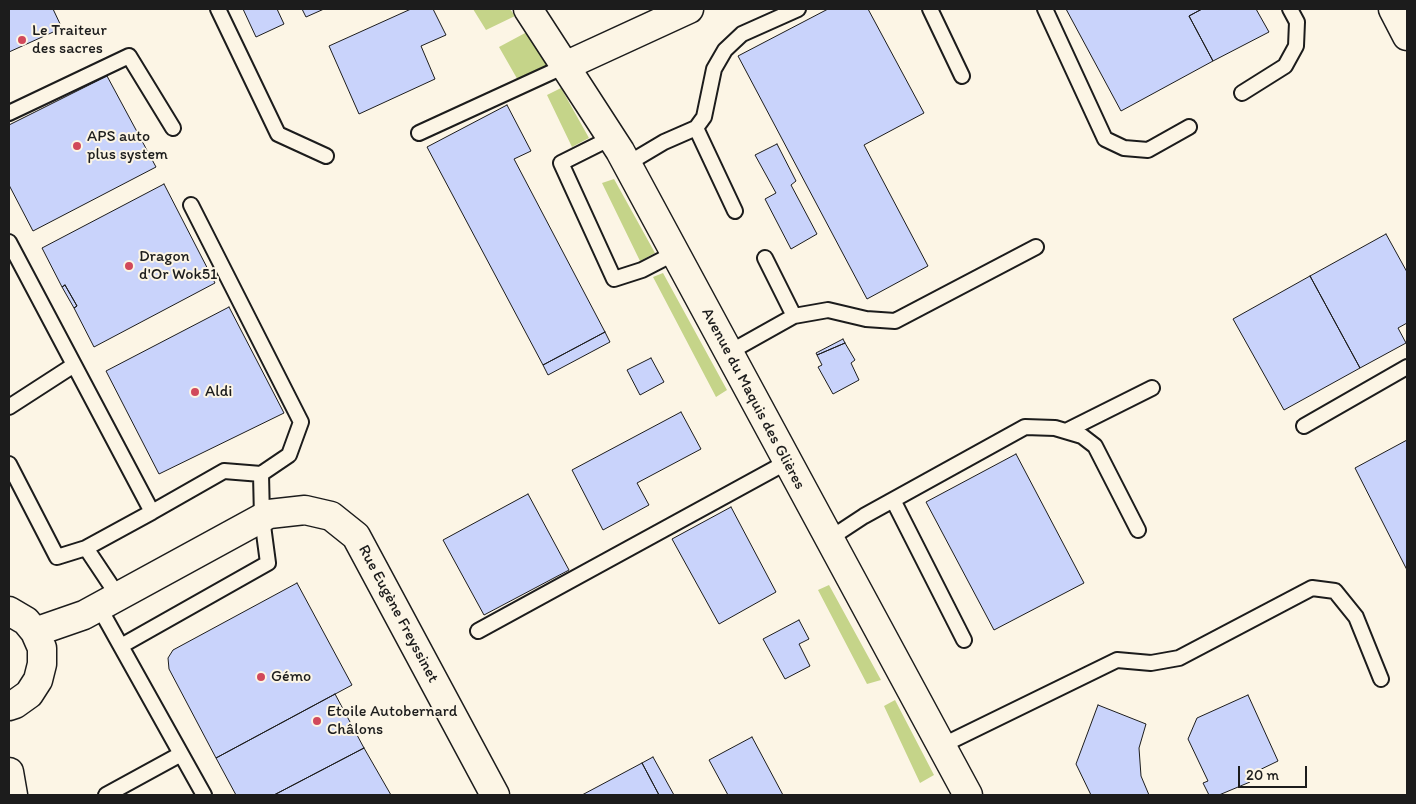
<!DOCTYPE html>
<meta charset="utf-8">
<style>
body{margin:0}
#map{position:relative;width:1416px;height:804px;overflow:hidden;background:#fcf5e5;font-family:Itim,sans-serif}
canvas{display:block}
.frame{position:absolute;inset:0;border:10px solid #1c1c1c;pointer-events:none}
.scale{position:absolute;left:1238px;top:766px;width:69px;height:22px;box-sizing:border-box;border:2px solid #1c1c1c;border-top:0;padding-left:6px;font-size:15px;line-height:18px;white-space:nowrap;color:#1c1c1c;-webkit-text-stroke:4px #fcf5e5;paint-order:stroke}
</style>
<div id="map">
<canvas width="1416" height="804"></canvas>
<div class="frame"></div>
<div class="scale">20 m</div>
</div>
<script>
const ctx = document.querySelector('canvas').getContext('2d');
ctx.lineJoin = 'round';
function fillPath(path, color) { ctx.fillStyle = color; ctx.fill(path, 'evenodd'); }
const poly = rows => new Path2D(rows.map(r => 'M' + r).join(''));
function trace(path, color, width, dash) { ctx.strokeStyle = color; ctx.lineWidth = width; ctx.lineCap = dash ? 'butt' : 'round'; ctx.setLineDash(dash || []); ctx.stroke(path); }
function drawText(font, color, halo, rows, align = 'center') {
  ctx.font = font + ' Itim,sans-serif'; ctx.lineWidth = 4; ctx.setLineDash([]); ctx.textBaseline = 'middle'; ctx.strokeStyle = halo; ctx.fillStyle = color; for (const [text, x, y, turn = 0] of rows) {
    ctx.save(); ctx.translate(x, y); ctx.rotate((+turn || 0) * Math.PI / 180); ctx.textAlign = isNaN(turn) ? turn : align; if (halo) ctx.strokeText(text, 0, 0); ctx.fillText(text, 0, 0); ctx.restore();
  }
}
fillPath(poly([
 [473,9,510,9,515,16,486,30],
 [527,32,550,67,519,82,499,47],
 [561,88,589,138,572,147,547,95],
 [614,179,655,253,640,261,602,183],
 [663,273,727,390,716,397,653,277],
 [829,585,881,680,867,684,818,590],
 [895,700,934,775,920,783,884,706]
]), '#c5d489');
const building = poly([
 [9,9,53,9,62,28,9,52,9,9],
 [243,9,277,9,284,24,256,37,243,9],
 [302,9,324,9,306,17,302,9],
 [411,9,433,9,446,35,421,46,435,79,359,114,329,46,411,9],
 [828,9,868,9,924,113,864,145,928,266,867,299,738,56,828,9],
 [1066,9,1202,9,1189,16,1213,61,1121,111,1066,9],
 [1202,9,1256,9,1269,32,1213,61,1189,16,1202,9],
 [107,76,156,167,33,231,9,185,9,125,107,76],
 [507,105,531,151,514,159,605,332,543,365,427,147,507,105],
 [777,144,796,181,791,185,817,234,791,249,765,199,776,193,755,155,777,144],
 [164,184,215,283,94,347,74,308,77,306,65,285,62,287,42,248,164,184],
 [1386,234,1407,272,1407,323,1398,328,1406,343,1360,368,1310,276,1386,234],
 [1310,276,1360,368,1284,410,1233,319,1310,276],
 [65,285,77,306,74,308,62,287,65,285],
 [229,307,284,413,159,474,106,371,229,307],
 [605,332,610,342,548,375,543,365,605,332],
 [843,339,845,343,817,355,816,353,843,339],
 [845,343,855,360,851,363,859,380,833,394,818,367,822,365,817,355,845,343],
 [651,358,664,382,640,395,627,370,651,358],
 [681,412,701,449,637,483,649,505,603,530,572,470,681,412],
 [1407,440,1407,570,1355,468,1407,440],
 [1016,454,1084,583,994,630,926,502,1016,454],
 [528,494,569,570,484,615,443,540,528,494],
 [731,507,776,592,719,624,672,539,731,507],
 [297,583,352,685,216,758,169,669,168,658,173,650,297,583],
 [799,620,809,639,799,644,810,666,785,679,763,639,799,620],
 [335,694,364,748,274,795,236,795,216,758,335,694],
 [1248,695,1278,761,1247,776,1250,782,1219,795,1209,795,1203,783,1208,781,1188,739,1197,718,1248,695],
 [1098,705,1146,724,1139,748,1141,776,1149,795,1091,795,1076,764,1098,705],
 [752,737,783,795,728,795,709,760,752,737],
 [364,748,391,795,274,795,364,748],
 [653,757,674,795,659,795,642,763,653,757],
 [642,763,659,795,582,795,642,763]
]);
fillPath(building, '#c9d3fb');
trace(building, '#1c1c1c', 1);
const lane = poly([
 [218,9,278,134,326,156],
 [930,9,962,76],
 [1045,9,1105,139,1124,148,1148,150,1189,127],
 [1242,93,1285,66,1296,46,1297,22,1290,9],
 [9,113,129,56,173,128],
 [696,128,735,211],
 [419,133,565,66],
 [611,138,561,163,614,279,642,270,675,253],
 [627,164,664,142,696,128,704,117,714,69,725,50,742,34,798,9],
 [191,205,301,422,289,455,261,474],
 [9,242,152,512,86,548,118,596],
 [765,258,794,316],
 [728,353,794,316,828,310,866,319,895,321,1036,247],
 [9,407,74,365],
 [1304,426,1407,367],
 [1066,431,1152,388],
 [9,464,57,557,86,548],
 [893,500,964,640],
 [829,539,864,516,1025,427,1055,428,1082,436,1095,446,1138,530],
 [99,607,204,795],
 [478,631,787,462],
 [121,646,268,563,262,518,261,474,224,471,152,512],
 [941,746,1117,660,1151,663,1179,658,1312,588,1335,591,1356,617,1381,679],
 [106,795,181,754]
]);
const street = poly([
 [1393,9,1407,36],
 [565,66,689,9],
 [9,611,26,621,35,632,42,648,42,664,38,680,29,694,15,704,9,706],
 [35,632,84,615,269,514,305,510,331,516,356,536,495,795],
 [9,772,13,795]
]);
const secondary = poly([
 [528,9,620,151,968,795]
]);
trace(lane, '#1c1c1c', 18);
trace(street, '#1c1c1c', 31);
trace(secondary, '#1c1c1c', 31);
trace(lane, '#fcf5e5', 14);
trace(street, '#fcf5e5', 28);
trace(secondary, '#fcf5e5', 28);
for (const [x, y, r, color] of [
 [22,40,5,"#d1495b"],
 [77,146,5,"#d1495b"],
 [129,266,5,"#d1495b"],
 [195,392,5,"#d1495b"],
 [261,677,5,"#d1495b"],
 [317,721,5,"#d1495b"]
]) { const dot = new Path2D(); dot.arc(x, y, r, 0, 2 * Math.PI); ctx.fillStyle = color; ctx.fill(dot); trace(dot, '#fcf5e5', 2); }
drawText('16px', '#1c1c1c', '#fcf5e5', [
 ["Le Traiteur",32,31],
 ["des sacres",32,49],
 ["APS auto",87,137],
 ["plus system",87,155],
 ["Dragon",139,257],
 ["d'Or Wok51",139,275],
 ["Aldi",205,392],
 ["Gémo",271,677],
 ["Etoile Autobernard",327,712],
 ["Châlons",327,730]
], 'left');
drawText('16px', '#1c1c1c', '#fcf5e5', [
 ["Avenue du Maquis des Glières",753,399,62],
 ["Rue Eugène Freyssinet",398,614,62]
]);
</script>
